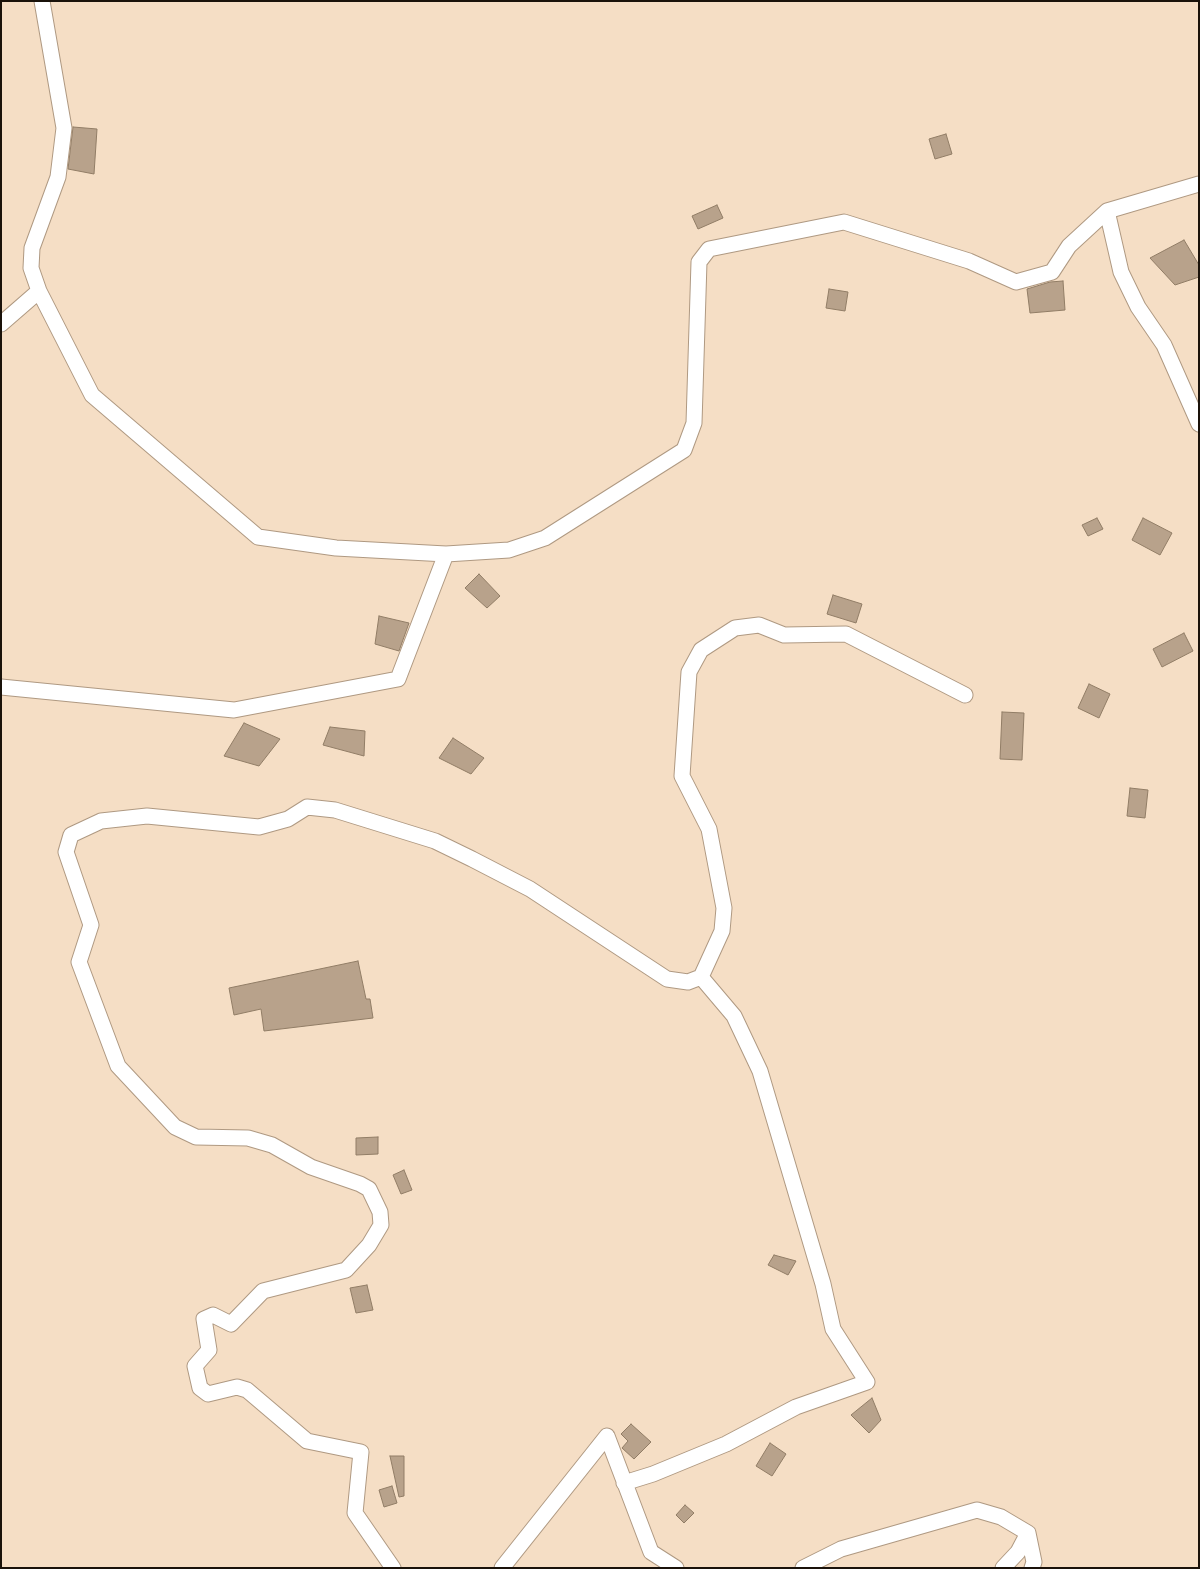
<!DOCTYPE html>
<style>
body{margin:0}
#map{position:relative;width:1200px;height:1569px;overflow:hidden;background:#f5dec5;font-family:Barlow,sans-serif}
canvas{display:block}
.frame{position:absolute;inset:0;border:2px solid #1a120a;pointer-events:none}
</style>
<div id="map">
<canvas width="1200" height="1569"></canvas>
<div class="frame"></div>
</div>
<script>
const ctx = document.querySelector('canvas').getContext('2d');
ctx.lineJoin = 'round';
function fillPath(path, color) { ctx.fillStyle = color; ctx.fill(path, 'evenodd'); }
const poly = rows => new Path2D(rows.map(r => 'M' + r).join(''));
function trace(path, color, width, dash) { ctx.strokeStyle = color; ctx.lineWidth = width; ctx.lineCap = dash ? 'butt' : 'round'; ctx.setLineDash(dash || []); ctx.stroke(path); }
const building = poly([
 [73,127,97,129,94,174,68,169,73,127],
 [946,134,952,154,935,159,929,139,946,134],
 [717,205,723,218,698,229,692,216,717,205],
 [1184,240,1199,265,1199,277,1175,285,1150,258,1184,240],
 [1063,281,1065,310,1030,313,1027,289,1050,282,1063,281],
 [829,289,848,292,845,311,826,308,829,289],
 [1097,518,1103,529,1088,536,1082,525,1097,518],
 [1143,518,1172,533,1160,555,1132,540,1143,518],
 [479,574,500,596,487,608,465,588,479,574],
 [833,595,862,604,856,623,827,614,833,595],
 [379,616,409,623,399,651,375,644,379,616],
 [1184,633,1193,651,1162,667,1153,649,1184,633],
 [1089,684,1110,694,1099,718,1078,708,1089,684],
 [1002,712,1024,713,1022,760,1000,759,1002,712],
 [244,723,280,739,259,766,224,756,244,723],
 [330,727,365,731,364,756,323,745,330,727],
 [453,738,484,758,471,774,439,758,453,738],
 [1130,788,1148,790,1145,818,1127,816,1130,788],
 [358,961,366,999,370,999,373,1018,264,1031,261,1009,234,1015,229,988,358,961],
 [378,1137,378,1154,356,1155,356,1138,378,1137],
 [404,1170,412,1190,401,1194,393,1175,404,1170],
 [774,1255,796,1261,788,1275,768,1265,774,1255],
 [367,1285,373,1310,356,1313,350,1288,367,1285],
 [872,1398,881,1420,869,1433,851,1415,872,1398],
 [631,1424,651,1442,634,1459,622,1448,628,1441,621,1434,631,1424],
 [770,1443,786,1454,772,1476,756,1466,770,1443],
 [390,1456,404,1456,404,1496,399,1497,390,1456],
 [392,1486,397,1503,384,1507,379,1490,392,1486],
 [685,1505,694,1513,684,1523,676,1515,685,1505]
]);
fillPath(building, '#b8a28b');
trace(building, '#917d66', 1);
const street = poly([
 [42,1,64,128,58,177,32,248,31,268,39,291,92,395,258,537,336,548,446,554,509,550,545,538,684,450,694,423,699,262,709,249,844,222,969,261,1016,282,1052,272,1069,246,1107,211,1199,184],
 [1107,211,1121,272,1138,307,1164,345,1199,424],
 [1,324,39,291],
 [1,687,234,710,398,679,446,554],
 [607,1436,651,1552,676,1568],
 [624,1483,653,1474,726,1444,796,1407,867,1382,833,1329,823,1284,760,1071,734,1016,701,977],
 [393,1568,355,1513,361,1452,307,1441,247,1390,237,1387,208,1394,200,1388,195,1366,209,1350,204,1319,213,1315,231,1324,263,1291,346,1270,369,1245,381,1225,380,1212,369,1189,360,1184,311,1167,272,1145,248,1138,196,1137,175,1127,118,1066,79,962,91,925,66,852,71,835,101,821,147,816,259,827,288,819,307,807,335,810,435,841,472,859,530,889,667,979,688,982,701,977,722,931,724,908,709,829,682,776,689,672,701,650,735,628,759,625,784,635,846,634,965,695],
 [502,1568,607,1436],
 [803,1568,841,1549,977,1510,1001,1517,1028,1533,1034,1562,1032,1568],
 [1003,1568,1018,1552,1028,1533]
]);
trace(street, '#af9982', 17);
trace(street, '#fff', 15);
</script>
